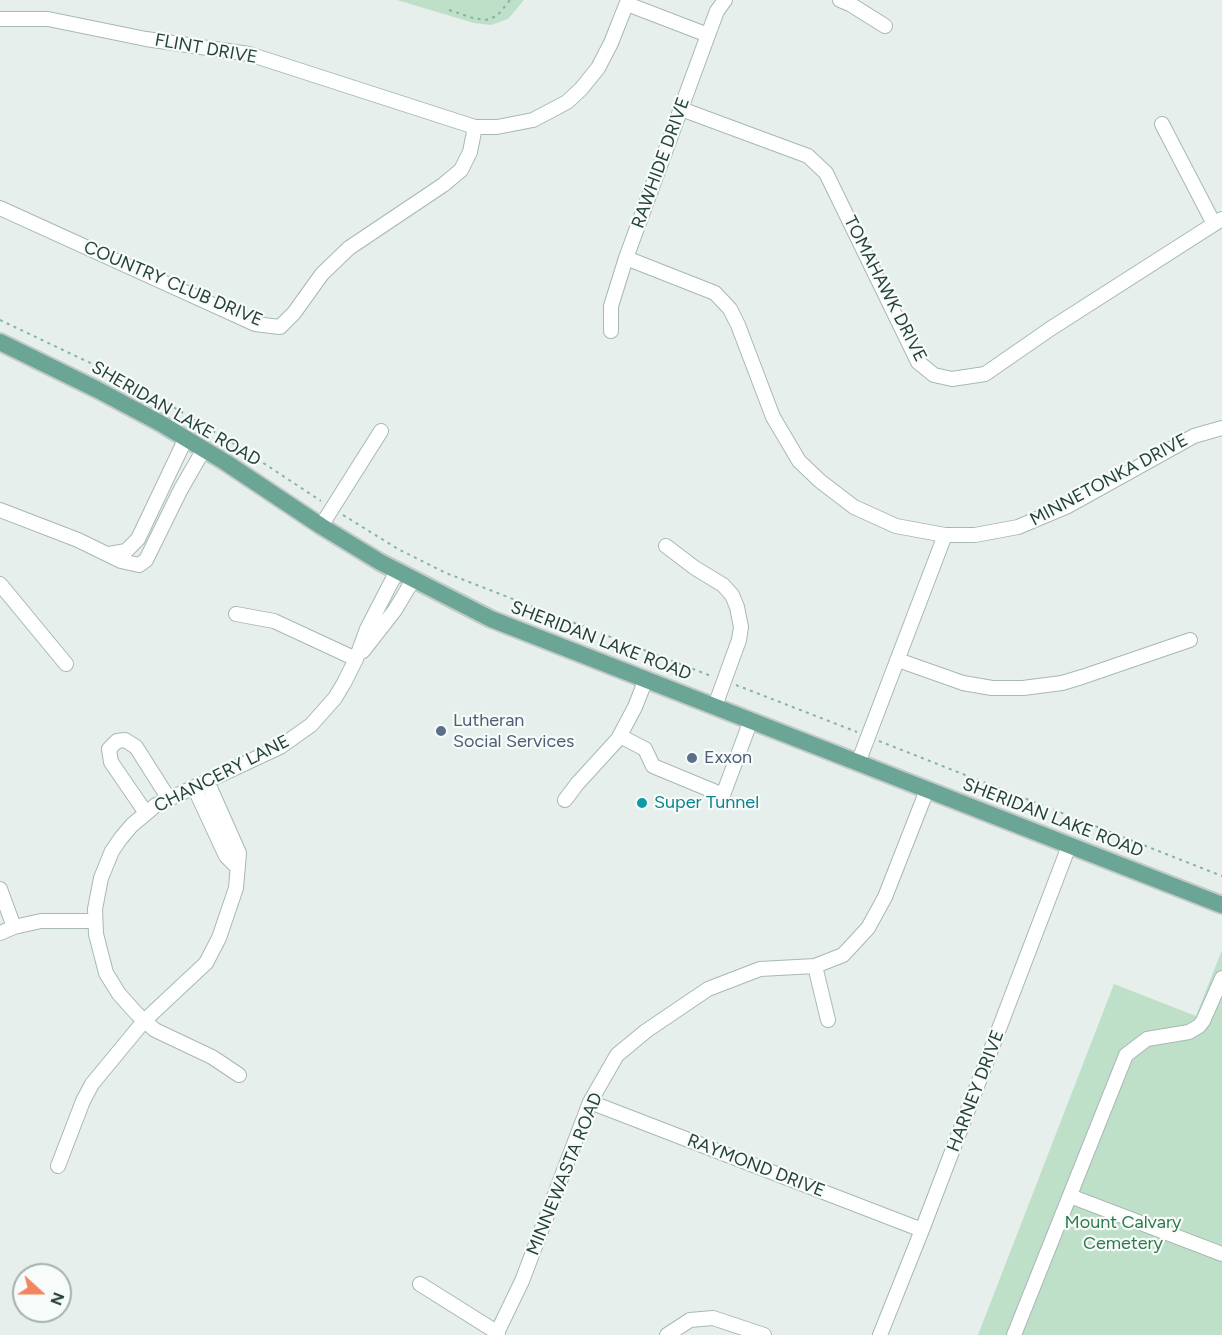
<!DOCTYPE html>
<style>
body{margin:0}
#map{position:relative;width:1222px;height:1335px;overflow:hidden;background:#e6efeb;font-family:Figtree,sans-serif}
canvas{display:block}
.north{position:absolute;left:12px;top:1263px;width:60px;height:60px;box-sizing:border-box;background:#f7fbf9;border:2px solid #a3b1ad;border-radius:50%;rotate:111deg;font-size:16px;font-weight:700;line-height:24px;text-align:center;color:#24423a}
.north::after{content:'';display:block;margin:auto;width:21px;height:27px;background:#f4845f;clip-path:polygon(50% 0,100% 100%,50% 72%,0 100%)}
</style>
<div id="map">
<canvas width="1222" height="1335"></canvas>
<div class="north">N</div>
</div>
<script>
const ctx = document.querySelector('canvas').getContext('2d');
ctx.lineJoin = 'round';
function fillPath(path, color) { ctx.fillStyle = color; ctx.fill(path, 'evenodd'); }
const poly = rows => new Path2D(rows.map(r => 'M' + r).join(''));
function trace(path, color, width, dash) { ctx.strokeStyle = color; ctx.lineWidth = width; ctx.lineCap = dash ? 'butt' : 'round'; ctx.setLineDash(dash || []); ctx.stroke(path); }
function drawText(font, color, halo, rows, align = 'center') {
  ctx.font = font + ' Figtree,sans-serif'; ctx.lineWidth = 4.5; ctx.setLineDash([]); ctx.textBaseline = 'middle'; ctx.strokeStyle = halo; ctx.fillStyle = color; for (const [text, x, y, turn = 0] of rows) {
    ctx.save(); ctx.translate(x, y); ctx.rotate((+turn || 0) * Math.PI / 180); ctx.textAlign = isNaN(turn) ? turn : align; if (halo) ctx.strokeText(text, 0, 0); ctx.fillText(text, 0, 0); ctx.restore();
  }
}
fillPath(poly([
 [397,0,524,0,508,19,491,25,474,23],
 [1222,950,1222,1335,978,1335,1114,984,1196,1016]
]), '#bfe0c8');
const minor = poly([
 [840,0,850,4,885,26],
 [627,4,708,35],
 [0,19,48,19,146,39,249,54,475,127,497,127,533,120,567,102,581,89,598,68,611,43,628,0],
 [681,109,808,156,826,173,918,362,934,375,952,379,985,374,1050,329,1222,219],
 [1162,124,1214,224],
 [0,208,255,324,280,327,294,313,322,274,349,248,443,185,461,170,470,152,475,127],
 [626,258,715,293,730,309,738,325,773,417,799,461,820,481,854,507,896,526,945,535,975,535,1018,527,1068,506,1194,436,1222,428],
 [611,331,611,306,626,258,708,35,717,11,725,0],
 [0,510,78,540,121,561,139,565,146,560,181,489,204,449],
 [321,526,381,431],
 [666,546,695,568,723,585,732,595,737,607,741,627,739,640,715,706],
 [109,554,126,551,138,539,186,438],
 [0,584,66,664],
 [236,614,274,621,356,659],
 [363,651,395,610,413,580],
 [898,660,963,683,992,688,1023,688,1062,683,1082,677,1190,640],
 [620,736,645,749,653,766,723,795,751,720],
 [858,763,945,535],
 [194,787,226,856,238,868],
 [565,800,577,784,618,739,635,707,646,679],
 [146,813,111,762,109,749,117,741,125,740,136,747,169,799],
 [0,889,14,927],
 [0,933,14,927,41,921,95,921],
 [815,966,828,1020],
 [239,1075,212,1057,155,1030,137,1014,119,994,106,973,96,934,95,909,101,878,112,851,121,838,132,825,156,805,280,747,311,725,335,698,344,683,356,659,367,629,397,571],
 [590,1102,922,1230],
 [58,1166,83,1101,92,1084,144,1021,206,963,219,938,236,888,239,853,207,781],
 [1070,1196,1222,1254],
 [420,1284,498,1333],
 [496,1335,522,1281,590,1102,617,1055,646,1031,708,989,760,969,815,966,843,955,868,928,885,897,927,790],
 [667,1335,690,1320,713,1318,764,1335],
 [880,1335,922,1230,1069,846],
 [1014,1335,1126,1055,1147,1039,1189,1032,1199,1026,1203,1021,1222,978]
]);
const major = poly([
 [0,342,96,389,160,423,225,462,321,526,380,562,491,619,1222,905]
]);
trace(minor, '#a8b8b2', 16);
trace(major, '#c2cac8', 20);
trace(poly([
 [449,10,473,18,486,20,497,16,510,0],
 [0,320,105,370,170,405,236,445,321,501],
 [343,515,398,549,446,573,711,676],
 [736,685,857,732],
 [879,741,1222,876]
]), '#86b3a5', 2, [3, 4.5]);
trace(minor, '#fff', 14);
trace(major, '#6aa596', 16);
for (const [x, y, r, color] of [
 [441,731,6,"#5c6f8a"],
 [692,758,6,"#5c6f8a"],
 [642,803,6,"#0f9aa8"]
]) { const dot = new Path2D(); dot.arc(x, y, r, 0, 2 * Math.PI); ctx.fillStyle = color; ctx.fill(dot); trace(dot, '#f7fbf9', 2); }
drawText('18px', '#24423a', '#f7fbf9', [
 ["FLINT DRIVE",206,49,10],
 ["RAWHIDE DRIVE",661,163,-70],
 ["COUNTRY CLUB DRIVE",173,284,23],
 ["TOMAHAWK DRIVE",885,289,63],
 ["SHERIDAN LAKE ROAD",176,414,30],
 ["MINNETONKA DRIVE",1109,480,-28],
 ["SHERIDAN LAKE ROAD",601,641,21],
 ["CHANCERY LANE",222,774,-27],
 ["SHERIDAN LAKE ROAD",1053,818,21],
 ["HARNEY DRIVE",976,1091,-69],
 ["RAYMOND DRIVE",756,1166,21],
 ["MINNEWASTA ROAD",565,1174,-68]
]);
drawText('18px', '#4e5e75', '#f7fbf9', [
 ["Lutheran",453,721],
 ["Social Services",453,742],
 ["Exxon",704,758]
], 'left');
drawText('18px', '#0d838f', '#f7fbf9', [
 ["Super Tunnel",654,803]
], 'left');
drawText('18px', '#2d7a4b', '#f7fbf9', [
 ["Mount Calvary",1123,1223],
 ["Cemetery",1123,1244]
]);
</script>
